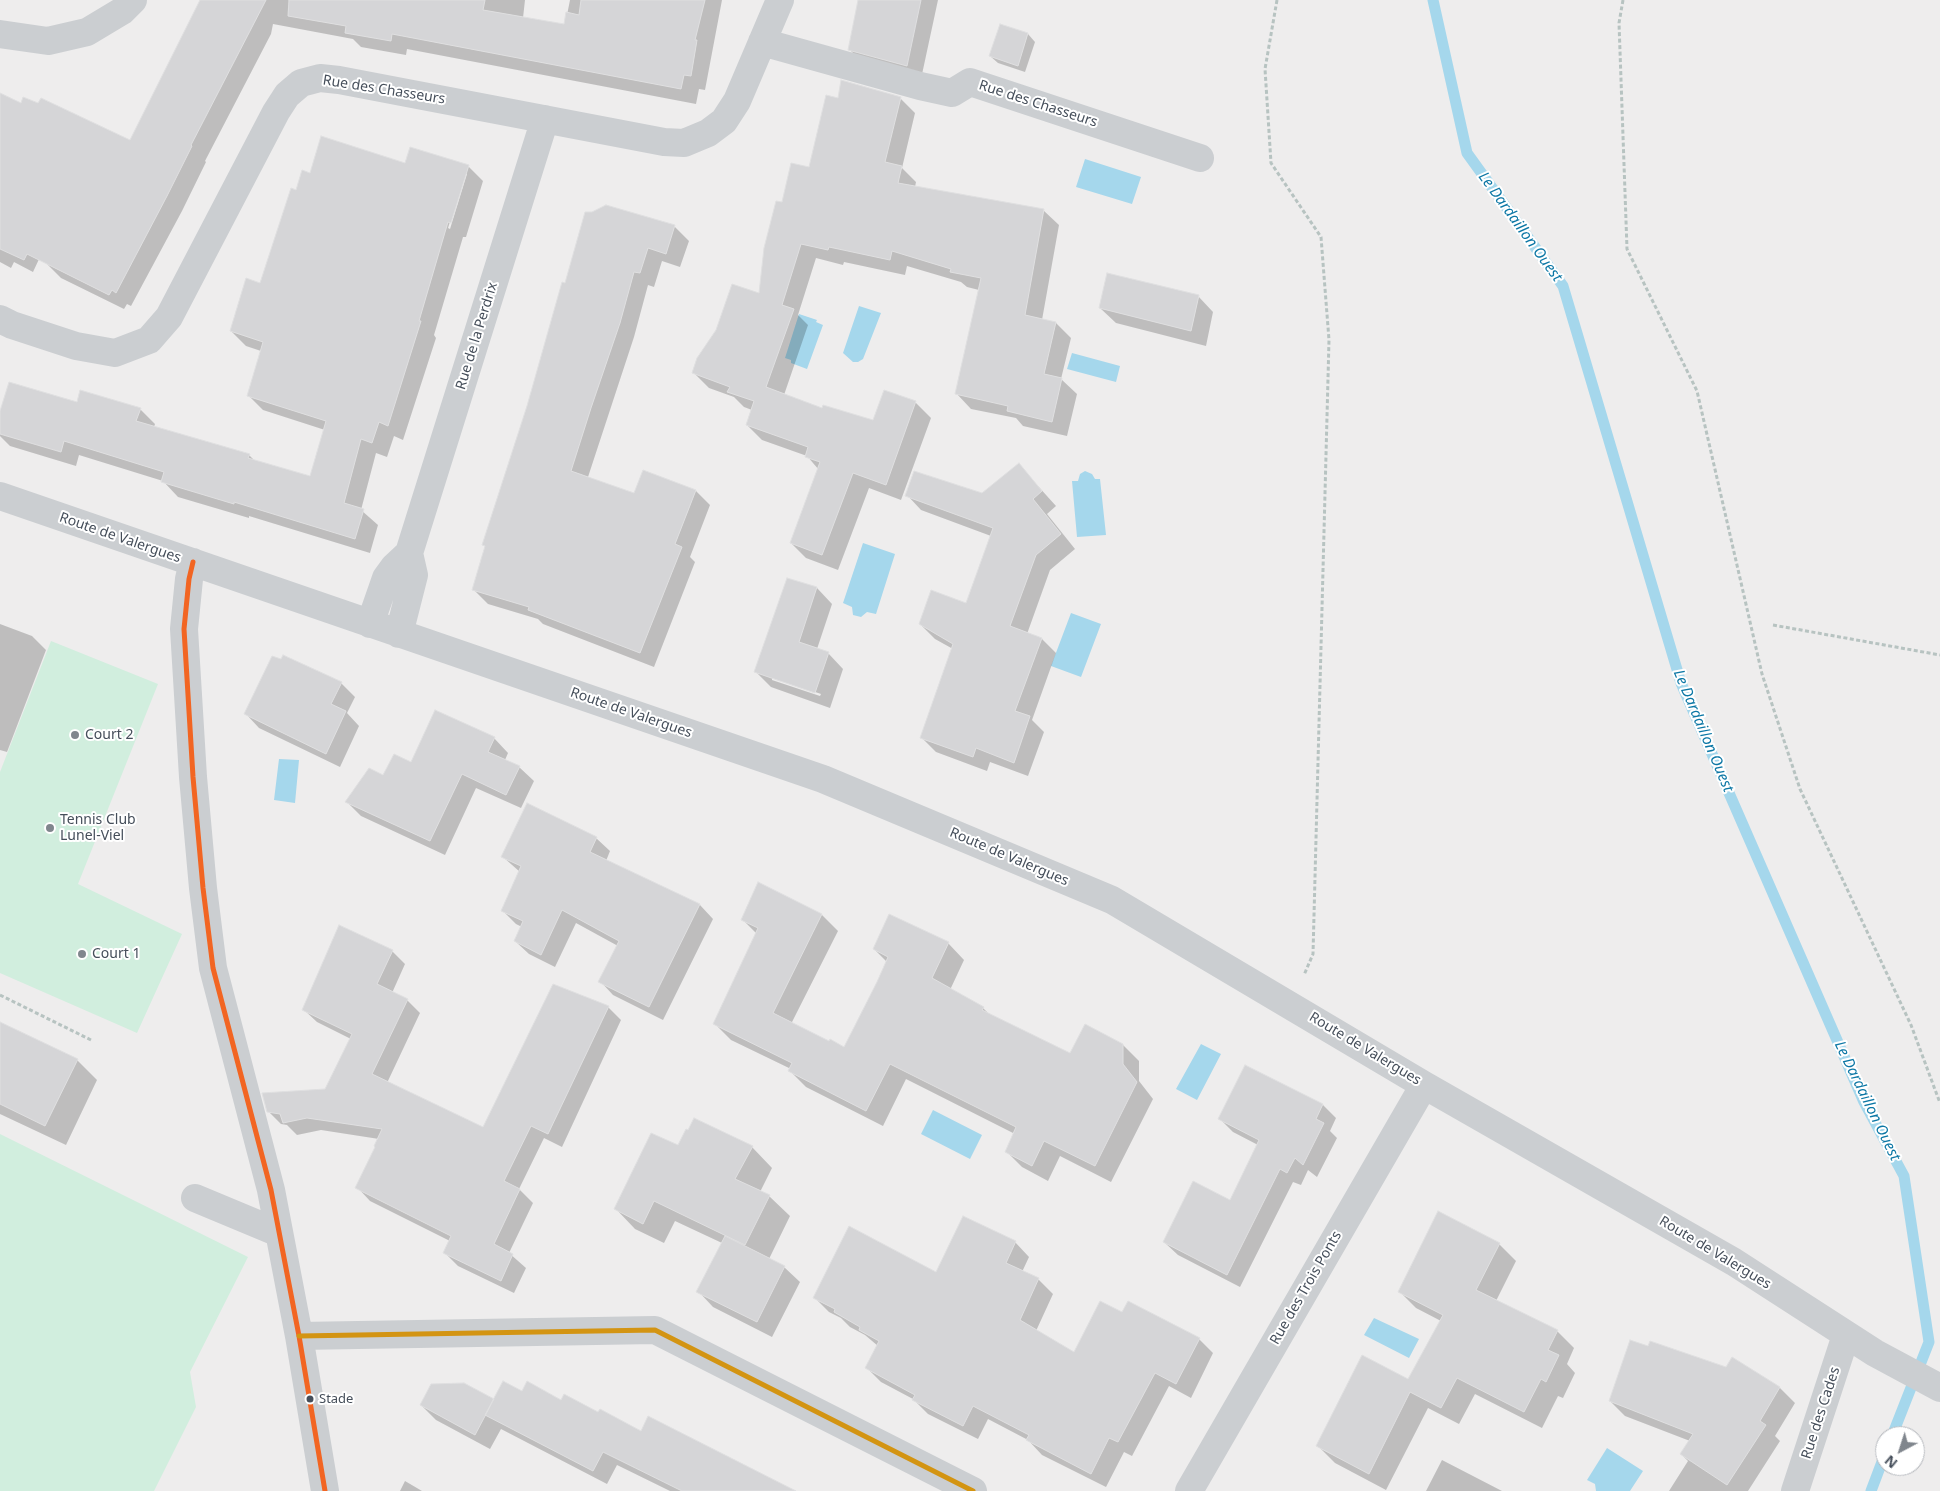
<!DOCTYPE html>
<style>
body{margin:0}
#map{position:relative;width:1940px;height:1491px;overflow:hidden;background:#eeeded;font-family:"Noto Sans",sans-serif}
canvas{display:block}
.north{position:absolute;left:1875px;top:1426px;width:50px;height:50px;box-sizing:border-box;background:#fff;border:1px solid #b5b8bd;border-radius:50%;rotate:220deg;font-size:14px;font-weight:700;line-height:20px;text-align:center;color:#454e5a}
.north::after{content:'';display:block;margin:auto;width:18px;height:22px;background:#80868d;clip-path:polygon(50% 0,100% 100%,50% 72%,0 100%)}
</style>
<div id="map">
<canvas width="1940" height="1491"></canvas>
<div class="north">N</div>
</div>
<script>
const ctx = document.querySelector('canvas').getContext('2d');
ctx.lineJoin = 'round';
function fillPath(path, color) { ctx.fillStyle = color; ctx.fill(path, 'evenodd'); }
const poly = rows => new Path2D(rows.map(r => 'M' + r).join(''));
function trace(path, color, width, dash) { ctx.strokeStyle = color; ctx.lineWidth = width; ctx.lineCap = dash ? 'butt' : 'round'; ctx.setLineDash(dash || []); ctx.stroke(path); }
function drawText(font, color, halo, rows, align = 'center') {
  ctx.font = font + ' "Noto Sans",sans-serif'; ctx.lineWidth = 4; ctx.setLineDash([]); ctx.textBaseline = 'middle'; ctx.strokeStyle = halo; ctx.fillStyle = color; for (const [text, x, y, turn = 0] of rows) {
    ctx.save(); ctx.translate(x, y); ctx.rotate((+turn || 0) * Math.PI / 180); ctx.textAlign = isNaN(turn) ? turn : align; if (halo) ctx.strokeText(text, 0, 0); ctx.fillText(text, 0, 0); ctx.restore();
  }
}
fillPath(poly([
 [51,641,158,684,78,884,182,934,137,1033,0,973,0,772],
 [0,1134,248,1257,190,1372,196,1407,154,1491,0,1491]
]), '#d1eede');
fillPath(poly([
 [1085,159,1141,177,1132,204,1076,187],
 [859,306,881,313,863,359,858,362,853,362,843,353],
 [799,314,817,320,816,322,823,325,807,369,791,363,791,360,785,358],
 [1072,353,1120,366,1116,382,1067,369],
 [1085,471,1092,474,1095,479,1100,479,1106,535,1077,537,1072,481,1078,481,1080,474],
 [863,543,895,554,876,614,867,612,861,617,853,615,852,607,843,603],
 [1071,613,1101,624,1081,677,1051,666],
 [279,759,299,760,295,803,274,800],
 [1201,1044,1221,1054,1197,1100,1176,1089],
 [933,1110,982,1135,970,1159,921,1134],
 [1374,1318,1419,1339,1409,1358,1364,1335],
 [1607,1448,1643,1471,1630,1491,1596,1491,1595,1484,1587,1480]
]), '#a5d7ec');
fillPath(poly([
 [201,0,525,0,523,18,565,25,570,0,722,0,705,90,699,89,696,104,407,49,406,55,361,47,353,39,273,24,271,34,205,161,206,162,182,211,131,306,127,304,124,309,61,278,40,257,33,272,14,262,11,268,0,262,0,95,21,104,131,142],
 [860,0,938,0,921,79,863,63,849,49],
 [1028,34,1035,42,1025,72,998,63,990,56],
 [900,98,915,113,902,168,916,182,915,187,1043,210,1059,225,1042,320,1056,323,1071,338,1061,379,1077,394,1067,436,1023,426,1016,418,971,409,956,393,979,290,967,287,961,282,907,266,905,275,844,262,843,265,816,258,798,315,808,325,784,395,823,410,873,422,915,402,931,418,901,500,869,488,838,570,806,558,791,543,819,470,807,456,762,440,747,425,752,410,744,407,734,397,709,388,694,373,760,295,783,204,810,168,839,99],
 [406,164,468,166,483,181,466,237,463,237,434,335,436,338,403,440,394,436,387,457,376,453,361,510,378,525,370,553,249,516,249,518,178,497,163,481,79,455,76,466,10,446,0,436,0,415,77,404,140,409,155,424,154,427,249,455,255,461,310,478,325,430,263,410,248,395,261,351,246,346,231,331,261,285,297,192,310,174],
 [465,174,467,174,450,229,448,228],
 [674,226,689,241,680,267,662,261,654,287,648,285,634,337,588,477,634,494,643,472,696,491,710,505,690,557,695,562,654,667,543,624,538,619,488,604,473,589,566,285],
 [1198,296,1213,312,1206,346,1116,323,1100,308],
 [1019,465,1056,506,1047,514,1075,549,1050,570,1027,634,1042,639,1056,653,1032,720,1044,732,1028,776,990,762,987,771,936,752,921,737,953,649,935,639,920,624,967,604,991,536,921,510,907,495,982,494],
 [788,579,817,588,832,604,817,649,828,653,843,669,830,708,771,687,756,672],
 [772,677,821,694,820,696,772,680],
 [0,624,32,636,46,650,7,752,0,750],
 [341,683,355,697,347,713,359,726,340,767,259,728,246,714],
 [494,738,508,753,505,760,519,767,534,781,521,808,476,788,445,855,361,816,347,802,384,776,412,763],
 [596,838,610,851,606,861,700,905,713,919,663,1020,613,995,600,981,618,946,576,923,555,967,529,954,515,941,522,927,516,924,502,910,520,872,503,857],
 [822,915,838,931,791,1024,829,1042,845,1048,887,962,874,949,948,943,964,960,950,990,983,1008,991,1016,1071,1055,1123,1045,1139,1061,1139,1081,1153,1099,1111,1182,1060,1156,1048,1181,1022,1167,1006,1151,1015,1134,906,1079,883,1126,806,1087,790,1071,791,1069,731,1040,714,1023,757,934,742,919],
 [392,951,405,964,392,993,407,1000,420,1013,387,1083,484,1129,608,1007,621,1020,562,1147,544,1138,519,1189,533,1203,509,1253,526,1268,514,1293,458,1266,445,1253,450,1241,370,1201,357,1187,377,1147,379,1139,321,1130,297,1135,287,1125,281,1124,268,1111,326,1091,351,1039,317,1022,303,1009],
 [0,1023,77,1060,97,1080,66,1145,0,1114],
 [1323,1105,1336,1118,1330,1131,1337,1138,1317,1177,1308,1170,1301,1185,1293,1182,1240,1287,1178,1255,1164,1242,1230,1202,1258,1145,1233,1132,1220,1119],
 [679,1147,752,1147,772,1168,760,1192,769,1196,790,1216,769,1259,784,1267,800,1282,772,1337,713,1307,698,1291,722,1243,675,1221,664,1243,635,1229,615,1208],
 [1015,1242,1029,1257,1022,1272,1039,1280,1053,1294,1036,1331,1074,1354,1123,1314,1199,1339,1213,1353,1191,1398,1169,1386,1132,1456,1124,1452,1106,1487,1042,1455,1028,1440,988,1419,978,1439,928,1414,913,1399,881,1382,867,1368,878,1346,865,1335,850,1327,841,1318,829,1312,814,1297,936,1274],
 [1499,1244,1516,1261,1496,1301,1557,1331,1574,1348,1567,1364,1575,1373,1563,1398,1558,1396,1542,1428,1475,1394,1459,1424,1428,1408,1386,1490,1335,1463,1318,1446,1409,1380,1441,1321,1416,1308,1399,1291],
 [1732,1359,1780,1388,1795,1403,1775,1436,1780,1441,1748,1491,1669,1491,1688,1461,1681,1454,1690,1441,1625,1416,1610,1401,1726,1368],
 [522,1392,562,1402,599,1414,641,1433,794,1491,670,1491,617,1465,607,1484,501,1429,490,1449,436,1420,421,1405,493,1400],
 [1442,1460,1502,1491,1426,1491],
 [405,1481,422,1491,400,1491]
]), '#0003');
trace(poly([
 [1433,0,1467,153,1563,286,1681,683,1864,1102,1904,1176,1929,1342,1892,1436],
 [1871,1491,1885,1454]
]), '#a5d7ec', 11);
const building = poly([
 [200,0,266,0,191,145,192,146,167,196,116,293,112,290,109,295,27,254,24,260,0,249,0,93,21,103,23,97,38,103,41,98,130,140,200,0],
 [289,0,485,0,483,10,564,24,566,12,579,15,581,0,705,0,695,40,697,40,691,76,684,75,681,89,392,34,391,41,345,33,346,26,288,16,289,0],
 [858,0,921,0,907,66,848,50,858,0],
 [1000,24,1028,33,1018,66,989,56,1000,24],
 [841,80,901,97,885,162,902,166,898,183,1044,209,1025,315,1056,322,1044,374,1062,378,1052,422,1007,411,1008,406,955,394,981,278,950,272,951,269,892,251,890,260,829,247,828,250,801,244,782,305,794,309,766,387,822,408,823,405,873,420,884,390,916,401,886,485,853,473,822,555,790,543,820,462,805,457,808,447,746,425,754,401,727,392,730,387,692,373,697,358,716,330,732,284,759,293,764,248,776,201,782,202,791,163,809,167,826,95,838,98,841,80],
 [321,136,405,163,410,147,469,165,451,223,448,222,419,321,421,321,388,426,379,422,372,443,361,439,344,503,364,509,355,539,234,502,234,504,161,482,164,472,64,441,61,452,0,434,0,411,9,382,77,402,80,390,141,408,136,421,250,454,248,458,310,476,326,421,247,396,263,342,230,331,246,278,260,283,291,188,296,190,302,170,310,173,321,136],
 [606,205,675,225,666,254,648,248,640,273,634,272,620,323,591,408,571,471,634,493,643,470,696,490,675,544,682,547,640,653,528,610,529,607,472,590,485,546,482,545,527,406,562,282,565,283,585,212,592,212,606,205],
 [1107,273,1199,295,1191,331,1099,308,1107,273],
 [1019,463,1042,491,1033,499,1061,534,1036,555,1010,626,1042,638,1015,711,1030,716,1014,763,976,748,973,757,920,738,953,644,919,624,931,590,966,603,993,528,905,496,914,471,982,493,1019,463],
 [787,578,817,587,799,642,829,652,815,693,754,672,787,578],
 [283,655,342,682,331,704,346,711,326,754,244,714,272,656,281,659,283,655],
 [435,710,495,737,488,752,520,766,506,795,462,774,430,841,345,802,369,768,383,775,394,754,411,762,435,710],
 [527,803,597,837,590,852,700,904,649,1007,598,982,619,941,562,910,541,955,514,941,523,921,501,911,521,866,501,857,527,803],
 [758,882,822,914,773,1013,829,1041,830,1039,844,1047,877,982,888,957,873,949,889,914,949,942,932,978,984,1007,982,1010,1070,1053,1085,1024,1123,1044,1123,1064,1137,1082,1095,1166,1044,1141,1032,1166,1005,1152,1016,1127,890,1064,866,1111,788,1071,792,1063,713,1024,758,928,741,920,758,882],
 [339,925,393,950,377,984,408,999,372,1074,483,1127,553,984,609,1006,548,1134,531,1126,504,1181,520,1189,494,1244,513,1254,501,1281,443,1253,451,1236,355,1188,375,1147,374,1146,382,1129,307,1118,283,1123,280,1114,267,1112,262,1093,325,1089,352,1034,302,1010,339,925],
 [0,1022,78,1059,45,1126,0,1104,0,1022],
 [1245,1065,1323,1104,1316,1119,1324,1123,1303,1165,1295,1158,1287,1173,1280,1169,1227,1275,1163,1242,1193,1181,1230,1200,1259,1140,1218,1119,1245,1065],
 [694,1118,753,1146,735,1179,770,1195,745,1245,654,1201,643,1224,614,1209,651,1133,678,1145,686,1129,688,1130,694,1118],
 [1438,1211,1500,1243,1476,1290,1558,1330,1548,1350,1559,1355,1546,1382,1541,1379,1524,1412,1457,1378,1441,1408,1410,1392,1369,1474,1316,1446,1362,1355,1408,1379,1443,1315,1398,1292,1438,1211],
 [963,1216,1016,1241,1006,1263,1039,1278,1020,1320,1074,1352,1100,1301,1122,1312,1128,1301,1200,1338,1176,1384,1155,1373,1118,1442,1109,1438,1091,1474,1026,1440,1029,1435,973,1406,963,1426,912,1400,915,1395,865,1368,879,1341,859,1330,860,1327,834,1312,835,1309,813,1298,849,1226,936,1272,963,1216],
 [725,1236,785,1266,757,1322,696,1292,725,1236],
 [1630,1340,1648,1346,1650,1341,1726,1367,1732,1357,1780,1387,1760,1421,1766,1425,1727,1485,1680,1454,1693,1434,1609,1401,1630,1340],
 [503,1381,522,1391,527,1381,561,1400,564,1394,598,1412,600,1409,641,1431,648,1416,796,1491,682,1491,603,1452,593,1471,485,1415,503,1381],
 [464,1383,494,1399,475,1435,420,1405,431,1384,464,1383]
]);
fillPath(building, '#d5d5d7');
trace(building, '#dfdfe0', 1);
trace(poly([
 [1277,0,1265,69,1271,163,1321,237,1329,340,1313,954,1304,975],
 [1623,0,1619,23,1627,249,1697,391,1762,674,1800,789,1911,1025,1940,1103],
 [1773,625,1940,655],
 [0,995,91,1040]
]), '#b7c3c1', 3, [4, 2.5]);
trace(poly([
 [0,34,48,41,87,32,122,11,133,0],
 [762,42,920,86,952,93,970,82,1200,158],
 [0,319,12,325,76,346,115,353,149,340,169,317,276,112,287,95,301,83,320,78,339,80,664,142,684,143,708,133,724,121,737,101,780,0],
 [0,496,823,779,1112,900,1424,1085,1734,1262,1875,1353,1940,1388],
 [193,562,189,579,184,629,193,777,203,888,213,968,271,1190,299,1336,325,1491],
 [370,624,386,578,394,567,409,553,545,119],
 [399,634,414,575,409,553],
 [195,1198,279,1233],
 [299,1336,655,1330,973,1491],
 [1189,1491,1424,1085],
 [1795,1491,1846,1335]
]), '#cbced1', 28);
trace(poly([
 [193,562,189,579,184,629,193,777,203,888,213,968,271,1190,299,1336,325,1491]
]), '#f26522', 5);
trace(poly([
 [299,1336,655,1330,973,1491]
]), '#d39412', 5);
for (const [x, y, r, color] of [
 [75,735,5,"#80868d"],
 [50,828,5,"#80868d"],
 [82,954,5,"#80868d"],
 [310,1399,4.5,"#454e5a"]
]) { const dot = new Path2D(); dot.arc(x, y, r, 0, 2 * Math.PI); ctx.fillStyle = color; ctx.fill(dot); trace(dot, '#fff', 2); }
drawText('13px', '#454e5a', '#fff', [
 ["Stade",319,1399]
], 'left');
drawText('14px', '#454e5a', '#fff', [
 ["Rue des Chasseurs",384,90,9],
 ["Rue des Chasseurs",1038,104,18],
 ["Rue de la Perdrix",477,336,-73],
 ["Route de Valergues",120,538,19],
 ["Route de Valergues",631,713,19],
 ["Route de Valergues",1009,857,23],
 ["Route de Valergues",1365,1049,31],
 ["Route de Valergues",1715,1253,31],
 ["Rue des Trois Ponts",1306,1288,-60],
 ["Rue des Cades",1821,1413,-72]
]);
drawText('14px', '#454e5a', '#fff', [
 ["Court 2",85,735],
 ["Tennis Club",60,820],
 ["Lunel-Viel",60,836],
 ["Court 1",92,954]
], 'left');
drawText('italic 15px', '#0c77a5', '#fff', [
 ["Le Dardaillon Ouest",1520,227,54],
 ["Le Dardaillon Ouest",1703,731,67],
 ["Le Dardaillon Ouest",1867,1101,64]
]);
</script>
